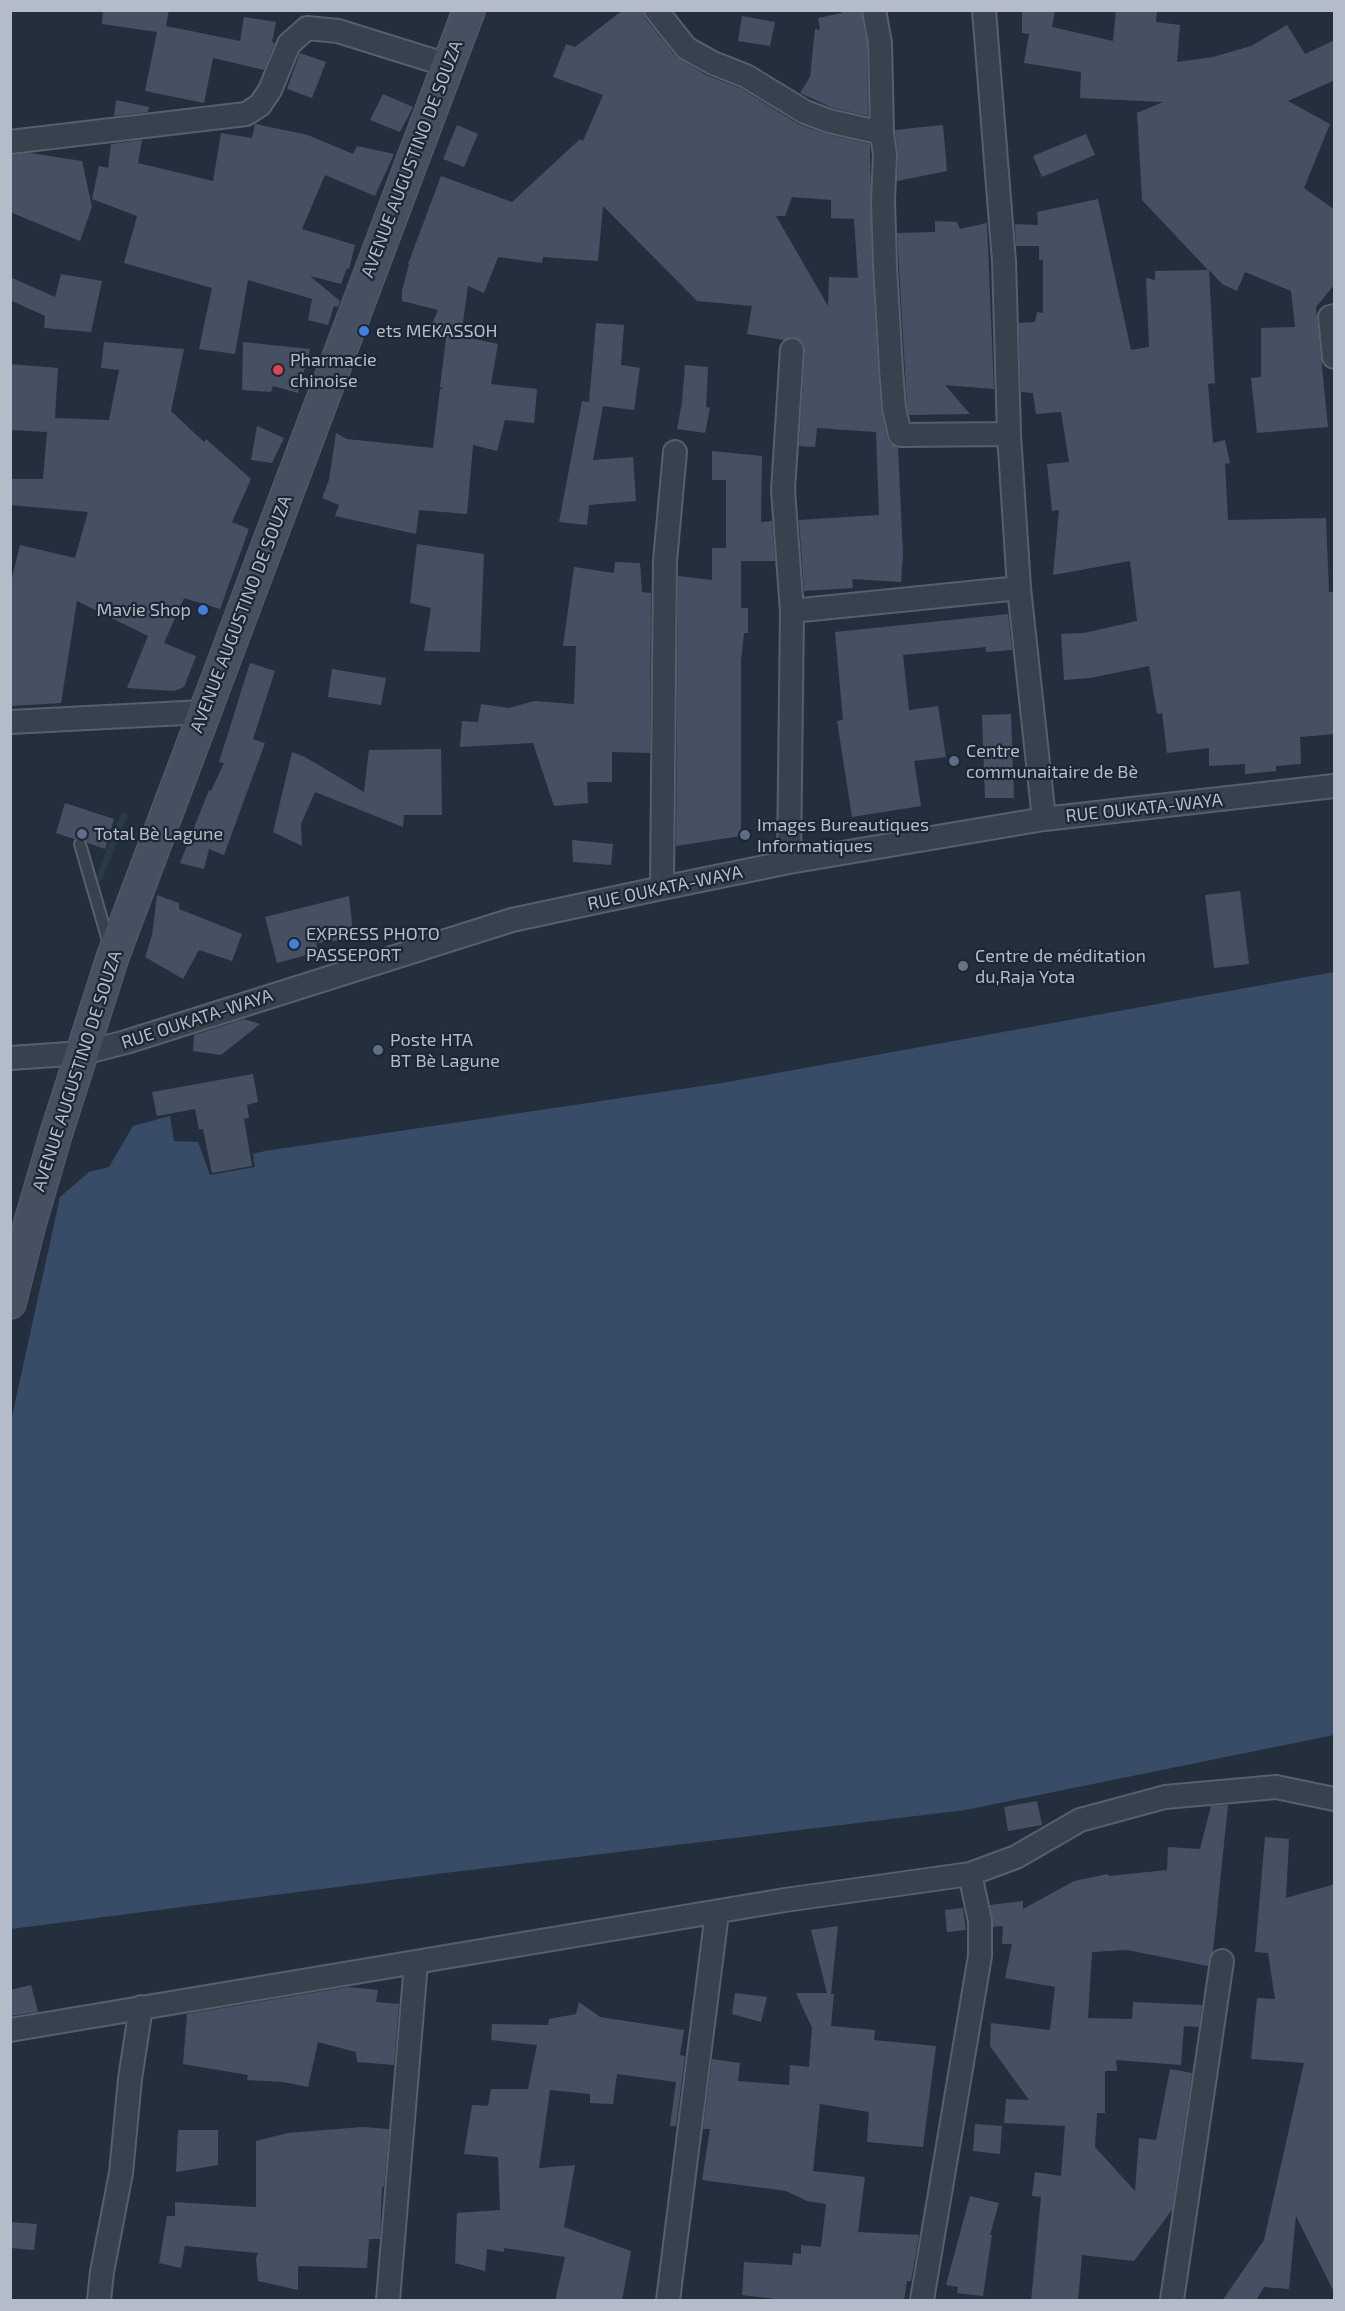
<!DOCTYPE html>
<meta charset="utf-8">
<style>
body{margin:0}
#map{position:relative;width:1345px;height:2311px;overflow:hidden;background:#242f3e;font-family:"Exo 2",sans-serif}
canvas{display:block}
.frame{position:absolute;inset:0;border:12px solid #b4bcc9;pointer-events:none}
</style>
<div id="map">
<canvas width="1345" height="2311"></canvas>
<div class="frame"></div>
</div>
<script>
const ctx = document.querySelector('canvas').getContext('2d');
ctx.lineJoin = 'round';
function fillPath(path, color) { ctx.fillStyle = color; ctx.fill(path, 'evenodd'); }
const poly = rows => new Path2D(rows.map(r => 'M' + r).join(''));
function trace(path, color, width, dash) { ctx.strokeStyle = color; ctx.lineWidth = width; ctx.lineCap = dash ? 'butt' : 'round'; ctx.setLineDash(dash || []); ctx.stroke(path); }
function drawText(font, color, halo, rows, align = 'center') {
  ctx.font = font + ' "Exo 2",sans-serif'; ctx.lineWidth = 4.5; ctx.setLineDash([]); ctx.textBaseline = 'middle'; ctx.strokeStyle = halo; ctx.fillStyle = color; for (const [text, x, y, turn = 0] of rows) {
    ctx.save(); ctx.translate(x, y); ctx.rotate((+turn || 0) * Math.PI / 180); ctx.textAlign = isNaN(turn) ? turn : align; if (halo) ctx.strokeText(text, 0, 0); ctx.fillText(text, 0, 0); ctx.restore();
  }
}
fillPath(poly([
 [122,812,128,815,101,882,95,879]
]), '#263c3f');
fillPath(poly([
 [1334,972,1334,1735,965,1810,445,1873,11,1929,11,1421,60,1197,89,1172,109,1167,133,1126,170,1116,174,1141,198,1142,210,1175,255,1167,253,1154,265,1151,722,1083]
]), '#394c67');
fillPath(poly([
 [103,10,169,10,166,26,240,41,244,17,276,22,272,42,275,43,264,70,213,58,204,103,145,91,157,32,102,24],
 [623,10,643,10,645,18,676,57,706,75,740,88,800,125,826,134,870,144,872,266,878,370,881,409,887,438,890,444,898,448,903,555,901,582,852,579,853,588,804,591,799,520,879,515,876,432,817,428,815,447,799,446,805,351,804,344,793,337,784,340,747,334,752,306,697,301,603,206,598,261,543,257,542,263,498,257,484,293,468,286,461,336,498,344,491,384,537,389,534,423,505,420,497,451,473,445,467,514,419,510,416,534,335,516,339,505,322,498,329,480,336,433,347,439,433,448,440,389,444,389,440,387,446,338,429,331,438,310,402,301,402,291,409,264,408,264,441,176,512,202,580,139,583,141,603,95,553,77,566,44,575,47],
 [792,197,831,200,831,218,854,219,858,278,829,277,828,306,776,216,785,216],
 [842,10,861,10,867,44,868,116,833,108,800,93,810,77,815,29,820,30,818,18,842,13],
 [1022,10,1055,10,1052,27,1113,41,1116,10,1157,10,1156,22,1180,25,1177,62,1213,57,1251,46,1287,25,1305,54,1335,40,1335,80,1288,101,1330,124,1304,188,1335,210,1335,284,1316,307,1328,427,1257,433,1251,378,1261,377,1261,328,1295,327,1291,291,1245,272,1237,291,1222,284,1209,270,1215,383,1208,384,1213,443,1225,440,1230,463,1225,464,1228,520,1326,518,1329,592,1335,592,1335,734,1300,737,1301,764,1276,766,1276,771,1245,774,1245,764,1209,766,1209,748,1167,753,1162,713,1157,714,1149,666,1090,678,1064,680,1061,634,1084,633,1137,621,1130,561,1053,575,1059,510,1052,511,1047,464,1069,462,1061,412,1036,414,1033,393,1021,392,1019,323,1035,322,1037,312,1043,313,1043,260,1039,260,1039,246,1016,246,1015,224,1038,225,1037,212,1098,199,1131,350,1149,347,1146,278,1155,280,1155,271,1208,270,1142,200,1137,113,1163,102,1080,98,1081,72,1024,63,1029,34,1022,33],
 [742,16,775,22,770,46,738,41],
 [300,53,326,62,312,98,287,89],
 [383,94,413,107,400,132,370,120],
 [116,100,149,107,148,112,114,116],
 [255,124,308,135,353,154,357,146,394,154,375,196,325,175,302,229,355,245,349,269,347,268,341,284,310,276,340,301,338,307,334,306,328,325,308,320,312,299,248,280,235,354,199,349,212,288,124,263,137,216,92,199,99,166,108,168,111,144,142,140,138,163,213,181,221,133,252,138],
 [457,125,478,134,464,167,443,159],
 [943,125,947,171,897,181,898,155,895,130],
 [1086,134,1095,155,1042,177,1033,156],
 [30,153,82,161,92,207,80,241,10,212,10,155],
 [935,221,957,222,960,229,987,223,994,389,945,385,970,414,909,415,907,406,897,233,935,232],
 [61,274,102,281,91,332,44,328,45,316,10,300,10,277,55,297],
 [596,323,624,325,621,365,640,368,634,410,603,406,593,460,633,457,636,501,589,505,587,525,559,522,582,401,589,402],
 [104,342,184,349,171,411,204,442,206,439,251,479,232,522,249,529,220,609,184,598,164,643,196,656,184,687,174,691,127,688,148,636,77,601,61,703,10,706,10,586,20,545,75,558,88,512,10,505,10,479,43,479,47,432,10,430,10,364,58,368,55,418,109,420,119,370,101,368],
 [243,342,310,349,298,393,273,386,271,392,242,390],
 [685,365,708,367,706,407,710,408,705,433,677,429,682,402],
 [257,426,284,438,272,463,251,460],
 [712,451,762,456,761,522,772,521,775,561,741,561,741,608,748,608,748,633,744,633,741,661,741,836,676,846,678,576,712,580,712,548,726,548,726,480,712,480],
 [417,544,484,554,480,652,424,651,431,608,410,603],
 [615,562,640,563,642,592,651,593,651,590,650,753,612,752,612,782,587,782,588,803,554,806,533,743,460,747,462,721,478,722,481,704,509,708,534,701,574,704,576,646,563,646,574,567,614,573],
 [1008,614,1012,650,986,652,986,647,903,655,909,710,938,706,946,757,914,761,921,806,852,817,837,721,843,720,835,632],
 [250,663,275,671,253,739,265,743,224,855,209,849,204,869,180,863,209,790,211,791,224,763,219,762],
 [332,669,386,678,381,705,328,697],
 [1011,714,1014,798,985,798,982,715],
 [441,749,442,815,404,815,403,827,315,792,301,824,302,846,273,832,292,752,305,757,364,792,369,750],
 [65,803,114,819,105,849,88,843,82,837,74,839,56,833],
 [572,840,613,844,611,865,573,862],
 [1240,891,1249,964,1214,968,1205,895],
 [157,895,179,903,179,909,242,934,232,961,199,950,183,979,145,957,152,935],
 [349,896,354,939,316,943,318,952,277,963,265,917],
 [244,1019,260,1024,221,1055,193,1051,194,1035],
 [253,1074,258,1102,247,1105,249,1118,244,1119,252,1166,212,1173,203,1129,199,1129,195,1109,157,1116,152,1092],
 [1037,1801,1042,1825,1008,1831,1004,1807],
 [1228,1805,1213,1951,1208,1966,1127,1950,1092,1952,1088,2018,1132,2019,1133,2002,1202,2005,1199,2027,1184,2026,1181,2065,1116,2060,1117,2071,1105,2071,1105,2113,1097,2113,1095,2147,1135,2191,1139,2138,1156,2140,1170,2069,1192,2073,1172,2210,1134,2261,1082,2255,1078,2301,1031,2301,1041,2197,1032,2196,1035,2172,1061,2176,1065,2126,1004,2123,1006,2099,1029,2100,990,2046,991,2023,1050,2030,1055,1987,1005,1978,1012,1944,1002,1944,1003,1926,993,1927,990,1905,1023,1901,1023,1909,1074,1881,1108,1874,1109,1876,1167,1870,1168,1847,1200,1849,1211,1806],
 [1265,1837,1289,1839,1286,1898,1335,1884,1335,2294,1296,2216,1289,2289,1264,2287,1256,2301,1222,2301,1264,2240,1304,2063,1251,2059,1257,1998,1275,1999,1268,1953,1255,1952],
 [963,1908,966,1930,947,1932,945,1910],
 [838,1926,831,1994,834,1994,831,2026,875,2030,874,2040,936,2046,923,2147,867,2142,869,2112,820,2104,813,2171,865,2177,858,2232,919,2235,911,2281,907,2281,904,2301,793,2301,742,2295,744,2262,792,2265,793,2253,801,2254,801,2245,821,2247,826,2204,807,2201,786,2191,702,2180,710,2129,703,2129,712,2059,740,2063,738,2081,789,2085,790,2065,809,2067,812,2028,796,1993,827,1993,811,1930],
 [31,1985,38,2012,10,2016,10,1990],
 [348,1987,378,1990,376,2002,399,2004,394,2065,357,2062,356,2052,318,2042,308,2087,283,2082,247,2080,248,2075,183,2064,187,2014],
 [735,1993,767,1997,761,2022,732,2014],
 [579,2002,600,2017,684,2030,680,2055,685,2056,676,2126,670,2126,676,2082,617,2074,613,2104,590,2103,590,2094,550,2090,539,2168,575,2165,564,2227,631,2251,622,2301,555,2301,565,2257,504,2248,504,2252,487,2249,485,2271,455,2263,457,2213,500,2210,498,2157,464,2154,472,2105,488,2106,491,2089,528,2089,537,2045,491,2040,492,2024,548,2025,549,2019,576,2014],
 [975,2124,1002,2126,1000,2154,973,2151],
 [362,2127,389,2129,384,2187,382,2187,380,2239,369,2239,367,2268,298,2266,298,2290,258,2281,256,2259,258,2253,185,2246,181,2268,159,2263,167,2216,175,2216,175,2202,256,2207,256,2141,288,2133],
 [178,2130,218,2130,218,2165,176,2172],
 [970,2196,999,2203,990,2235,992,2235,983,2296,957,2293,958,2287,946,2285],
 [10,2222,37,2224,34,2250,10,2248]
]), '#455162');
const service = poly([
 [80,844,109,944]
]);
const minor = poly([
 [656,10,686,48,713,63,746,76,805,112,829,121,882,133],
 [874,10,880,43,882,133,885,155,883,200,885,266,891,369,894,408,900,435,1009,434],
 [984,10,1004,261,1009,434,1019,588,1044,819],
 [10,142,246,114,260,105,270,90,289,44,307,28,338,31,447,65],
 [1334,316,1330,317,1334,357],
 [792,611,1019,588],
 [10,722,203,712],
 [789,862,792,611,783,490,792,350],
 [662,888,665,561,675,452],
 [10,1058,83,1053,126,1042,512,920,662,888,789,862,1044,819,1334,786],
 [10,2030,785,1900,970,1874,1016,1857,1080,1820,1165,1797,1276,1787,1334,1799],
 [99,2300,102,2272,121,2173,130,2079,141,2007],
 [388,2300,416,1963],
 [668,2300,717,1913],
 [922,2300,980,1956,980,1921,970,1874],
 [1172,2300,1222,1961]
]);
const secondary = poly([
 [10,1303,30,1223,56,1134,113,956,469,10]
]);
trace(service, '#565f6c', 14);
trace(minor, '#565f6c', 26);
trace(secondary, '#565f6c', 34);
trace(service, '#38414e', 10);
trace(minor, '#38414e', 22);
trace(secondary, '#465061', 32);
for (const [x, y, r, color] of [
 [364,331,6,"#3f7fe0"],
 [278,370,6,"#e0444e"],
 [203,610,6,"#3f7fe0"],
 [954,761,6,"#5c6f8a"],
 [82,834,6,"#5c6f8a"],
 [745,835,6,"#5c6f8a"],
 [294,944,6,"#3f7fe0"],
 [963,966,6,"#6b7280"],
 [378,1050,6,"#5c6f8a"]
]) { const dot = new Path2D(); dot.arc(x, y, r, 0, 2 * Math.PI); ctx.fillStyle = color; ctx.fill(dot); trace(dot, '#1d2633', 2); }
drawText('18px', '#b4bcc9', '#1d2633', [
 ["AVENUE AUGUSTINO DE SOUZA",412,159,-69],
 ["AVENUE AUGUSTINO DE SOUZA",241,614,-69],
 ["RUE OUKATA-WAYA",1144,808,-6],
 ["RUE OUKATA-WAYA",665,888,-12],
 ["RUE OUKATA-WAYA",197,1019,-18],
 ["AVENUE AUGUSTINO DE SOUZA",77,1071,-72]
]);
drawText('18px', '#b4bcc9', '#1d2633', [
 ["ets MEKASSOH",376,331],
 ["Pharmacie",290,360],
 ["chinoise",290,381],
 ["Mavie Shop",191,610,"right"],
 ["Centre",966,751],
 ["communaitaire de Bè",966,772],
 ["Images Bureautiques",757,825],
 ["Informatiques",757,846],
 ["Total Bè Lagune",94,834],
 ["EXPRESS PHOTO",306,934],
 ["PASSEPORT",306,955],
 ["Centre de méditation",975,956],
 ["du,Raja Yota",975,977],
 ["Poste HTA",390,1040],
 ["BT Bè Lagune",390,1061]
], 'left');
</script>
